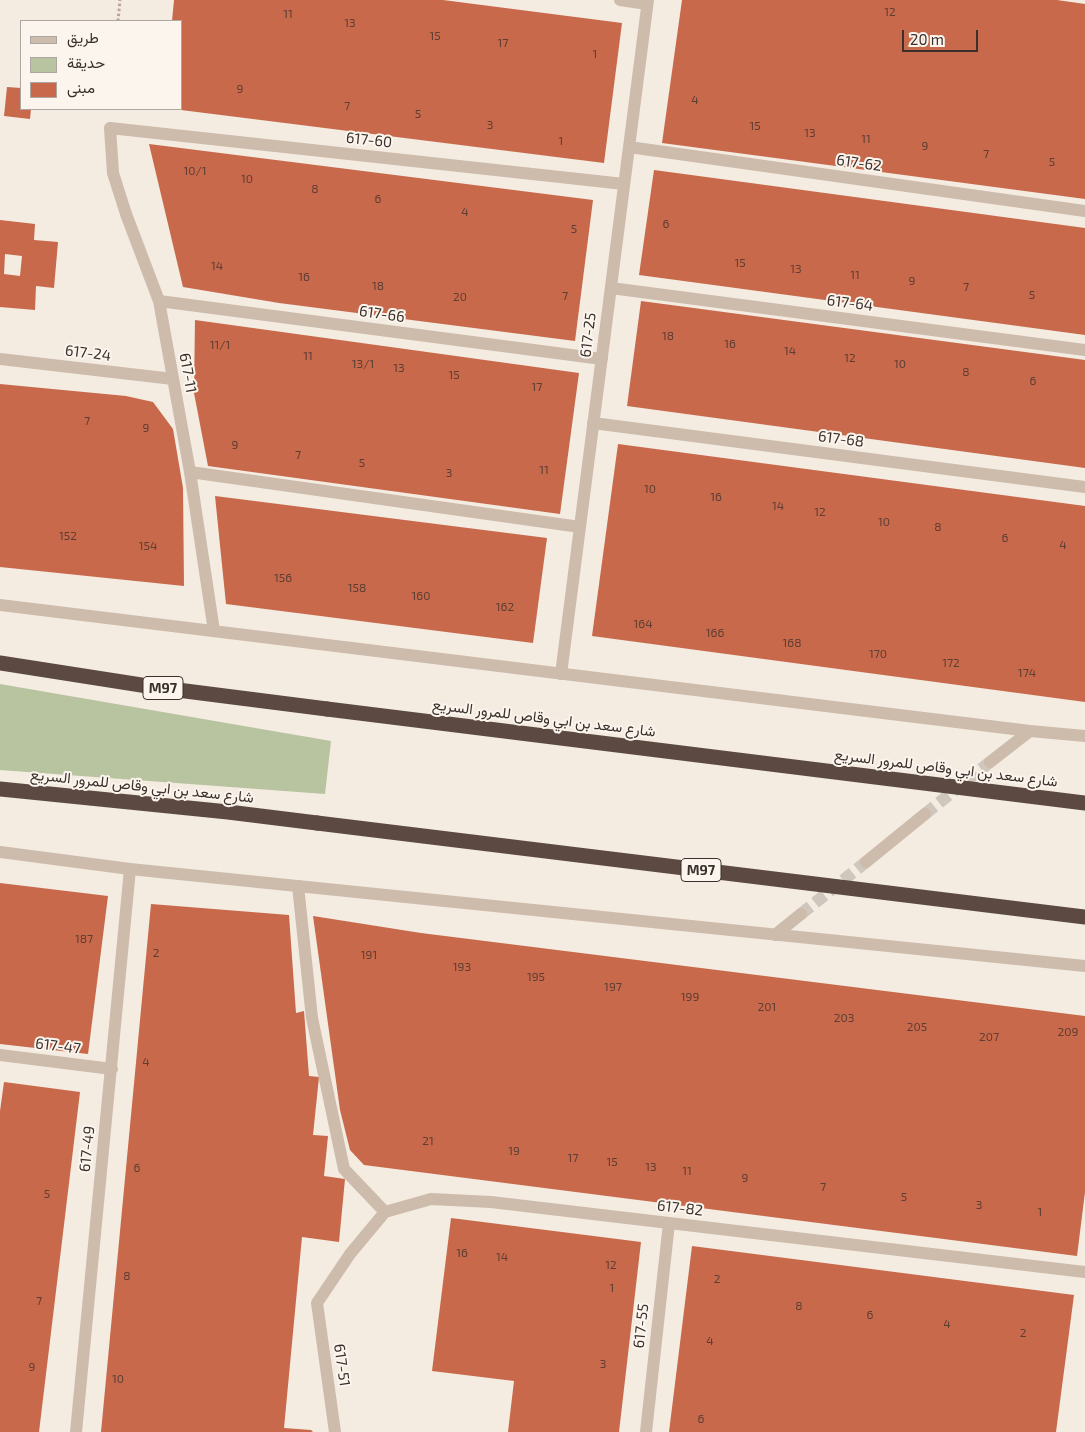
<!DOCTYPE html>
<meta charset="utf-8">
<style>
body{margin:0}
#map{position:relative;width:1085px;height:1432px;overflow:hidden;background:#f4ebe1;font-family:"Exo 2",Vazirmatn,sans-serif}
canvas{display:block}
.legend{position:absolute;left:20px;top:20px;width:162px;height:90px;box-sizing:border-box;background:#fbf5ee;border:1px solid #aea6a0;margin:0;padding:6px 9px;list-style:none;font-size:15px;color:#3b302b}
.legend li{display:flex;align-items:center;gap:10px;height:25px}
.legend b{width:25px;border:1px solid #aea6a0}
.scale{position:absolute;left:902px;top:30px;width:76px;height:22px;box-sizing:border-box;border:2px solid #3b302b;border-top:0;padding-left:6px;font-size:15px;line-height:18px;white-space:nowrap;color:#3b302b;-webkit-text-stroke:4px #fbf5ee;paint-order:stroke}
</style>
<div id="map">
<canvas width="1085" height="1432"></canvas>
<ul class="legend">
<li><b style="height:6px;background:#cdbbac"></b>طريق</li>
<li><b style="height:14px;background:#b8c4a0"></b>حديقة</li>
<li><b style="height:14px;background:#c8694b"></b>مبنى</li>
</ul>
<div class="scale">20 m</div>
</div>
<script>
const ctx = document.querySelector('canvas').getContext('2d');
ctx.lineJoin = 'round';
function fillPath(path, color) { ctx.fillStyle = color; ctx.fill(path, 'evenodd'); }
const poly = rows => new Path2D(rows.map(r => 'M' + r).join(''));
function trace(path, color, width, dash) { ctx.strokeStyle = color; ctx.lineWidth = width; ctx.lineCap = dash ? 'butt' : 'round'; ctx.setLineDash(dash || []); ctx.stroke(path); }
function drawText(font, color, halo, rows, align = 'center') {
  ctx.font = font + ' "Exo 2",Vazirmatn,sans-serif'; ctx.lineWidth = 4; ctx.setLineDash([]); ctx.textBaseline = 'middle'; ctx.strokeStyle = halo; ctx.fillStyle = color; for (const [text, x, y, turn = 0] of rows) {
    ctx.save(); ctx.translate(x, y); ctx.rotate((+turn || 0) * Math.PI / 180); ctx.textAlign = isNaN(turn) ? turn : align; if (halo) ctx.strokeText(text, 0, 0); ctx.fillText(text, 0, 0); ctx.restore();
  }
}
fillPath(poly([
 [0,684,331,741,325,794,0,770]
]), '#b8c4a0');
fillPath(poly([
 [174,0,443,0,622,23,604,163,181,110,181,21,172,21],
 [682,0,1057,0,1085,4,1085,199,662,143],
 [7,87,21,88,21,109,31,109,30,119,4,116],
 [149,144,593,200,575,341,279,303,183,287],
 [654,170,1085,228,1085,335,639,275],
 [0,220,35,224,34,240,58,242,54,288,36,286,35,310,0,307],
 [5,254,22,256,20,276,4,274],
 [641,301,1085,360,1085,468,627,406],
 [195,320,579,373,560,514,208,466,194,393],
 [0,384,126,396,153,402,173,429,183,488,184,586,0,567],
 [618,444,1085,506,1085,702,592,636],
 [215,496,547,538,533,643,226,604],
 [0,883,108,896,88,1054,0,1044],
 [151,904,289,915,296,1013,304,1011,309,1076,319,1077,313,1135,328,1136,324,1176,345,1179,339,1242,302,1237,284,1428,311,1430,313,1432,101,1432],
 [313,916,421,933,1085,1016,1085,1192,1077,1256,364,1165,350,1150,340,1110],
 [4,1082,80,1092,39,1432,0,1432,0,1111],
 [451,1218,641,1242,619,1432,508,1432,514,1381,432,1371],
 [692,1246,1074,1295,1056,1432,669,1432]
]), '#c8694b');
trace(poly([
 [925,814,990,762],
 [801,914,866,862]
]), '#cfc6bd', 12, [12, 6]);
trace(poly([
 [118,21,120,0]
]), '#b9a596', 3, [2.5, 2.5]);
trace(poly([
 [298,886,312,1018,344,1169,385,1212]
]), '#cdbbac', 12);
trace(poly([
 [620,0,647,4],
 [629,147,1085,211],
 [611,288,1085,350],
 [159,301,602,359],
 [0,359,173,379],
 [593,423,1085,487],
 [190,472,580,527],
 [214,631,190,472,159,301,126,214,113,173,110,128,624,184],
 [561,674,648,0],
 [0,1055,112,1069],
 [76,1432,130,869],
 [335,1432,317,1303,350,1254,385,1212,431,1199,491,1202,1085,1272],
 [646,1432,669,1223]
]), '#cdbbac', 12);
trace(poly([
 [0,605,1030,731,1085,736],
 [990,762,1030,731],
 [0,852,130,869,1085,966],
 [866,862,925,814],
 [775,935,801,914]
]), '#cdbbac', 12);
trace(poly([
 [0,663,154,687,327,709],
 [0,789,228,812,317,823]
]), '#5c4a42', 15);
trace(poly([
 [327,709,1085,803],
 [317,823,1085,917]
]), '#5c4a42', 15);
drawText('12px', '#5e3e33', null, [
 ["12",890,12],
 ["11",288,14],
 ["13",350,23],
 ["15",435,36],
 ["17",503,43],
 ["1",595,54],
 ["9",240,89],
 ["4",695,100],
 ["7",347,106],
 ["5",418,114],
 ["3",490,125],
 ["15",755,126],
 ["13",810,133],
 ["11",866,139],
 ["1",561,141],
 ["9",925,146],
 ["7",986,154],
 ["5",1052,162],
 ["10/1",195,171],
 ["10",247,179],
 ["8",315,189],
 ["6",378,199],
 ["4",465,212],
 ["6",666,224],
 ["5",574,229],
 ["15",740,263],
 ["14",217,266],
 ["13",796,269],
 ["11",855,275],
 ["16",304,277],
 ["9",912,281],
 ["18",378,286],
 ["7",966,287],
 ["5",1032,295],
 ["7",565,296],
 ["20",460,297],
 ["18",668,336],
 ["16",730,344],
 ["11/1",220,345],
 ["14",790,351],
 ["11",308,356],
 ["12",850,358],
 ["13/1",363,364],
 ["10",900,364],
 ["13",399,368],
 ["8",966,372],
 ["15",454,375],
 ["6",1033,381],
 ["17",537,387],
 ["7",87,421],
 ["9",146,428],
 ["9",235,445],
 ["7",298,455],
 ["5",362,463],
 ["11",544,470],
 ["3",449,473],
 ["10",650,489],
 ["16",716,497],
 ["14",778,506],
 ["12",820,512],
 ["10",884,522],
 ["8",938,527],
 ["152",68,536],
 ["6",1005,538],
 ["4",1063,545],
 ["154",148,546],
 ["156",283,578],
 ["158",357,588],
 ["160",421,596],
 ["162",505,607],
 ["164",643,624],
 ["166",715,633],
 ["168",792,643],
 ["170",878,654],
 ["172",951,663],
 ["174",1027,673],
 ["187",84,939],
 ["2",156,953],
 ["191",369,955],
 ["193",462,967],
 ["195",536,977],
 ["197",613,987],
 ["199",690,997],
 ["201",767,1007],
 ["203",844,1018],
 ["205",917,1027],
 ["209",1068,1032],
 ["207",989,1037],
 ["4",146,1062],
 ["21",428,1141],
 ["19",514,1151],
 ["17",573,1158],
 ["15",612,1162],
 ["13",651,1167],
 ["6",137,1168],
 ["11",687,1171],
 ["9",745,1178],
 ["7",823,1187],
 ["5",47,1194],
 ["5",904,1197],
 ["3",979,1205],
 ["1",1040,1212],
 ["16",462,1253],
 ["14",502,1257],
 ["12",611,1265],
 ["8",127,1276],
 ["2",717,1279],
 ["1",612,1288],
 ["7",39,1301],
 ["8",799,1306],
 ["6",870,1315],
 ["4",947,1324],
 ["2",1023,1333],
 ["4",710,1341],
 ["3",603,1364],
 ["9",32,1367],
 ["10",118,1379],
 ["6",701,1419]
]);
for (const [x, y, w] of [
 [163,688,40],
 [701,870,40]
]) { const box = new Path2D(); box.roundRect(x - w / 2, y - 11.5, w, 23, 4); ctx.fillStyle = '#fbf5ee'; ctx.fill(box); trace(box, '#3b302b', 1); }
drawText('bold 14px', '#3b302b', null, [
 ["M97",163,688],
 ["M97",701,870]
]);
drawText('15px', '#3b302b', '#fbf5ee', [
 ["617-60",369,140,6],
 ["617-62",859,163,8],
 ["617-64",850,303,7],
 ["617-66",382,314,8],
 ["617-25",588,335,-83],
 ["617-24",88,353,7],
 ["617-11",188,373,80],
 ["617-68",841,439,7],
 ["شارع سعد بن ابي وقاص للمرور السريع",544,718,7],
 ["شارع سعد بن ابي وقاص للمرور السريع",946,768,7],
 ["شارع سعد بن ابي وقاص للمرور السريع",142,786,6],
 ["617-47",58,1046,7],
 ["617-49",87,1149,-84],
 ["617-82",680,1208,7],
 ["617-55",641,1326,-84],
 ["617-51",342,1365,82]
]);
</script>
